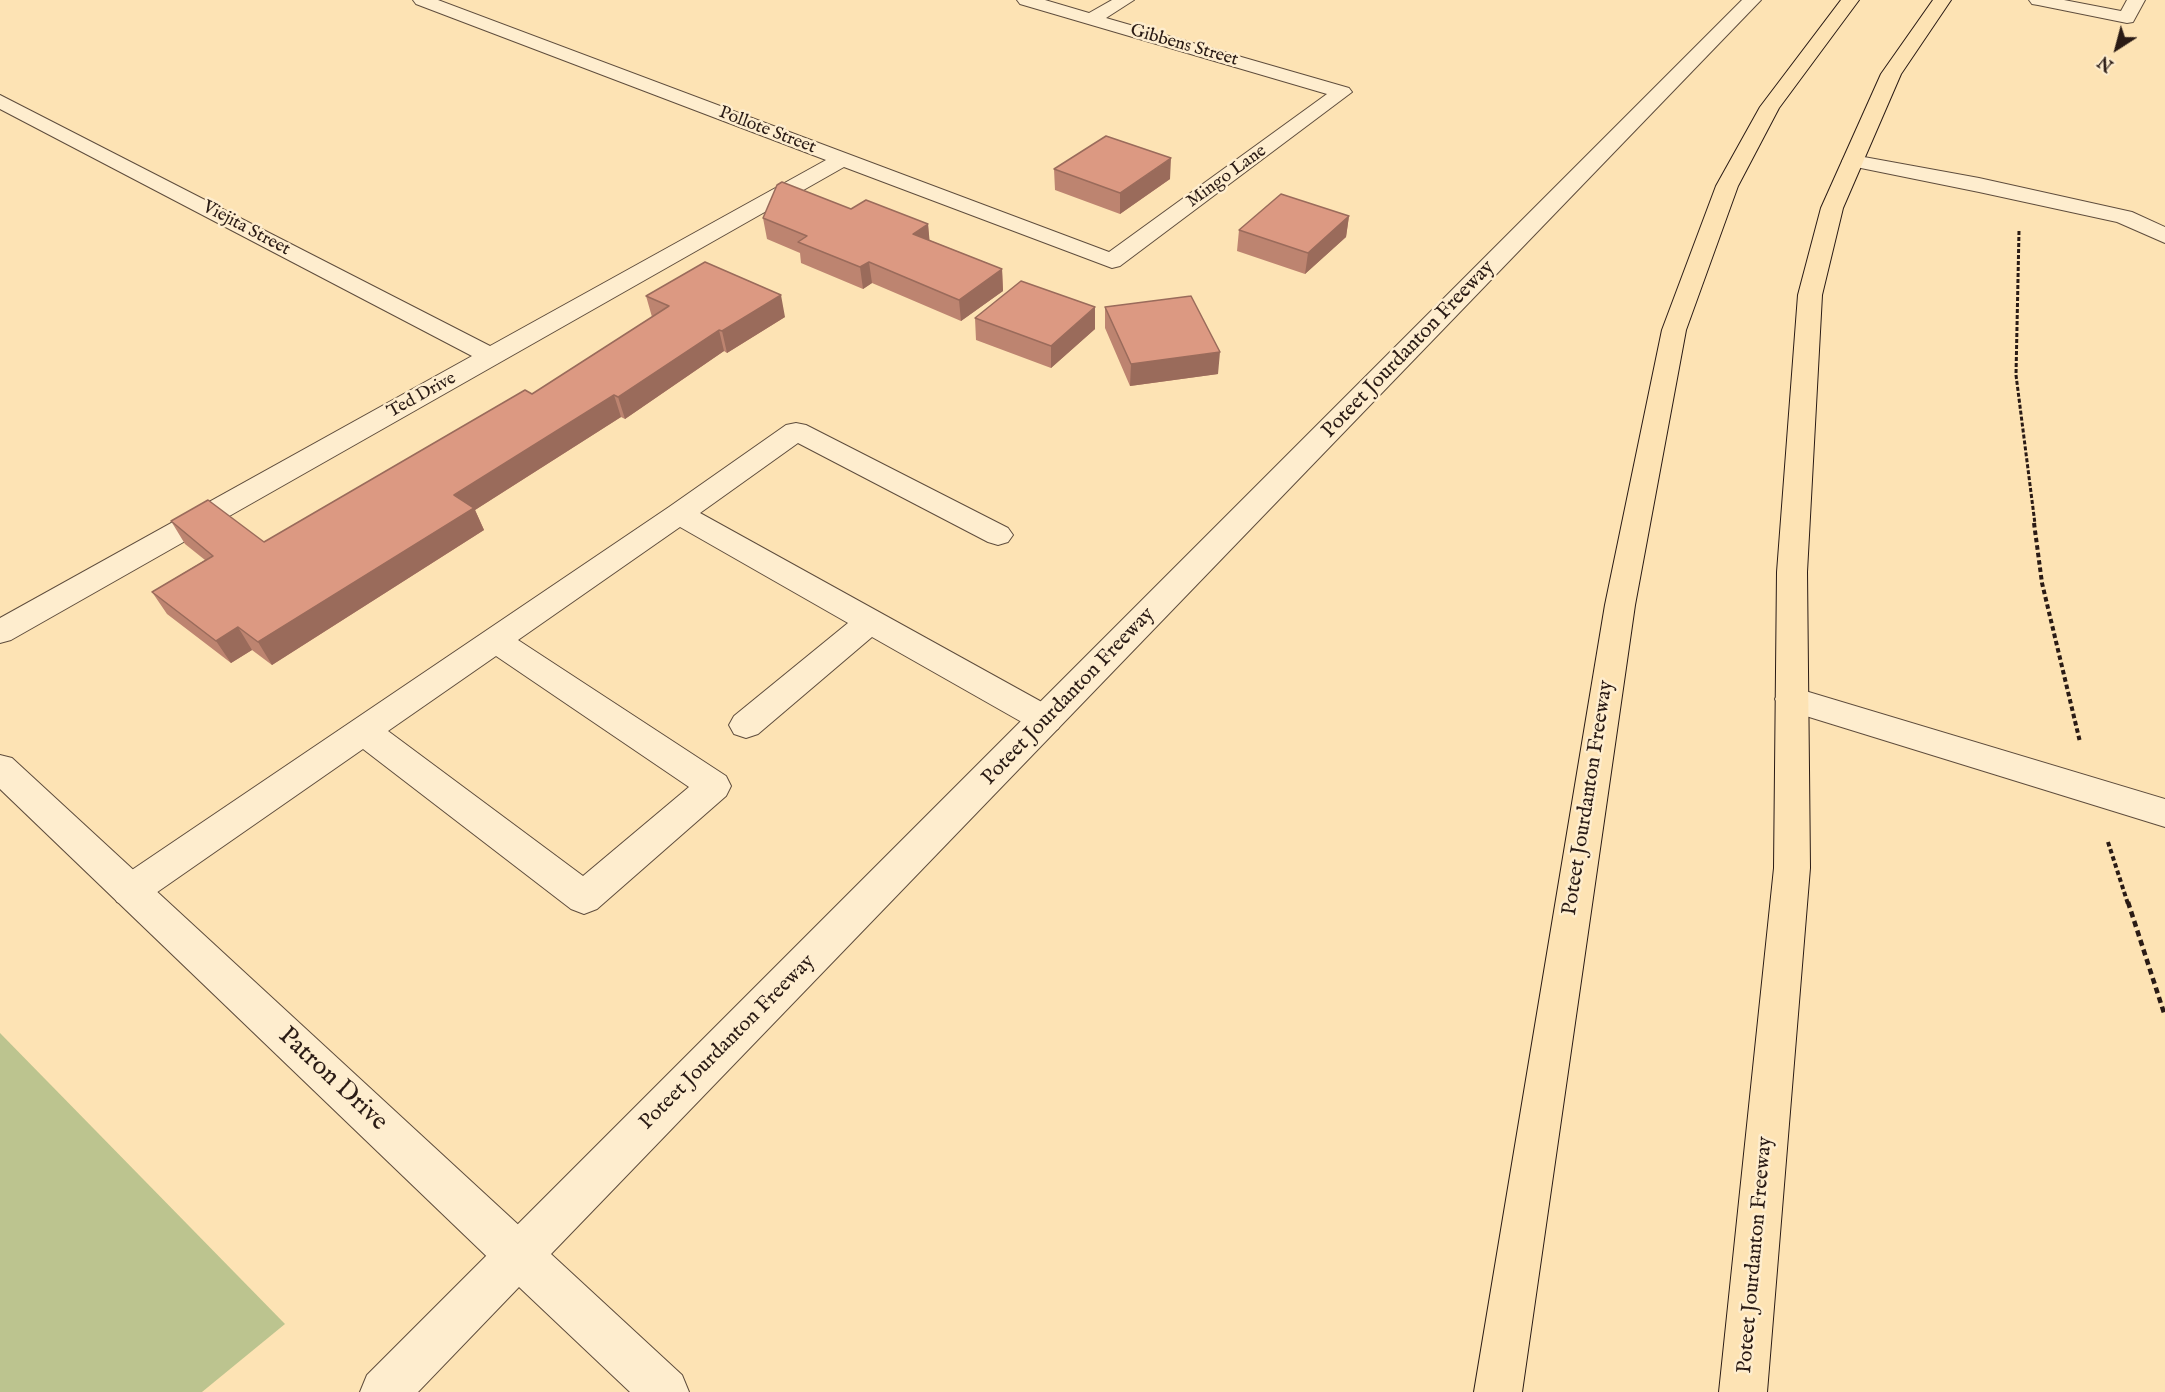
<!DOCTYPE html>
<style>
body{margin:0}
#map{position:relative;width:2165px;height:1392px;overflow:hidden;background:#fde3b4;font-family:"IM FELL English",serif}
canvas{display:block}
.north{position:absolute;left:2087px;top:18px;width:60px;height:60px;-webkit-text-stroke:4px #feedce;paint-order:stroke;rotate:216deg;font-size:16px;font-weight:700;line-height:24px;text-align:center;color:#2a1b15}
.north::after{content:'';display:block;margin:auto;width:21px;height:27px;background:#2a1b15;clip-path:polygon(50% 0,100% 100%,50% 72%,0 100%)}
</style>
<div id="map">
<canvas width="2165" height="1392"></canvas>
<div class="north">N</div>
</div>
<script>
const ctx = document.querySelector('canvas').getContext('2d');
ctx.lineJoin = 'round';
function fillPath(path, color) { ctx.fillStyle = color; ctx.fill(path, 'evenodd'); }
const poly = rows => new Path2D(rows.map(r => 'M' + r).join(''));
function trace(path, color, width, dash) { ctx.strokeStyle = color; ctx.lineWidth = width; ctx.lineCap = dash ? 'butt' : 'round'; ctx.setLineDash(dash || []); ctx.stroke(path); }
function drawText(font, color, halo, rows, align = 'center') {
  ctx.font = font + ' "IM FELL English",serif'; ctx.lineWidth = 5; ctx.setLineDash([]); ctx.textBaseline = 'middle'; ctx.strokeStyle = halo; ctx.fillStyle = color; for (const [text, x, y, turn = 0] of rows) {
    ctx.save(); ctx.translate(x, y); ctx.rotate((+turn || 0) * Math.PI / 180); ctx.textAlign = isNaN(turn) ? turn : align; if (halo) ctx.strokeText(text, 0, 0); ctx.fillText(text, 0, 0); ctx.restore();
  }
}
fillPath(poly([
 [0,1033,285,1324,202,1392,0,1392]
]), '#bcc48f');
const service = poly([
 [2029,0,2064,0,2121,11,2127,0,2145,0,2133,22,2127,23,2038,5,2032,4,2029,0],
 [1853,155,1979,178,2132,212,2165,227,2165,243,2117,222,1979,192,1846,165,1842,161,1846,157,1853,155],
 [796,423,806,425,1008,528,1013,535,1008,542,998,545,988,542,798,443,700,513,1058,711,1063,720,1058,729,1046,733,1034,729,872,637,758,734,746,738,734,734,729,725,734,716,848,623,680,527,518,640,726,776,731,786,726,796,597,909,584,914,571,909,363,749,143,902,130,907,117,902,111,891,117,880,669,507,786,425,796,423],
 [496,656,689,787,583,876,388,731,496,656],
 [1792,687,2165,799,2165,827,1780,708,1775,699,1780,690,1792,687]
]);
const minor = poly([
 [413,0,438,0,1109,252,1327,94,1020,4,1017,0,1045,0,1089,13,1112,0,1134,0,1106,18,1349,88,1352,92,1120,266,1112,268,844,167,11,640,0,643,0,618,472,356,0,109,0,95,490,346,826,160,416,4,413,0],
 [0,755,12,758,536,1241,543,1257,536,1273,520,1280,504,1273,0,789,0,755]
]);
const tertiary = poly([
 [1742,0,1761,0,551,1254,682,1375,689,1392,630,1392,519,1287,418,1392,360,1392,367,1375,1742,0]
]);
const primary = poly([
 [1841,0,1859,0,1779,108,1738,186,1686,330,1635,605,1522,1392,1474,1392,1605,605,1662,330,1716,186,1760,107,1841,0],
 [1933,0,1951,0,1901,74,1843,208,1822,295,1807,572,1810,868,1767,1392,1719,1392,1774,868,1777,572,1798,295,1821,208,1881,74,1933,0]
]);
trace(service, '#5f4d3d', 2);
trace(minor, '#5f4d3d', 2);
trace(tertiary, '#5f4d3d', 2);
trace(primary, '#2a1b15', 2);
trace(poly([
 [2019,231,2016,375,2035,524]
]), '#2a1b15', 3, [4, 2]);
trace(poly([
 [2034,523,2042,583,2080,742],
 [2108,842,2128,904]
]), '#2a1b15', 4, [4.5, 3]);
trace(poly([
 [2128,902,2165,1016]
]), '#2a1b15', 4.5, [6, 4]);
fillPath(service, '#feedce');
fillPath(minor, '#feedce');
fillPath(tertiary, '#feedce');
fillPath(primary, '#fde3b4');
fillPath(poly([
 [1054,169,1170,179,1120,214,1055,190],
 [851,209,928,224,929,240,1002,269,1003,291,961,321,872,283,863,289,801,263,800,253,767,239,763,218],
 [1349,216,1346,237,1305,274,1237,251,1239,230],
 [646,296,785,317,727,353,724,351,625,419,621,417,475,510,484,530,272,665,252,650,231,663,167,614,152,592,205,560,185,544,171,521,264,542,532,394,652,317],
 [1105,307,1218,374,1130,386,1105,328],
 [975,318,1095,329,1051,368,976,340]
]), '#bd8470');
fillPath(poly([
 [1171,158,1170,179,1120,214,1120,193],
 [1349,216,1346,237,1305,274,1308,253],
 [928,224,930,245,913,234],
 [869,262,872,283,863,289,860,267],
 [1002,269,1003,291,961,321,959,300],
 [781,295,785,317,727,353,722,331],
 [1095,307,1095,329,1051,368,1051,346],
 [719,330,724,351,625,419,618,397],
 [1220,352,1218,374,1130,386,1131,364],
 [614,395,621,417,475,510,484,530,272,665,258,642,454,495],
 [238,627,252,650,231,663,216,641]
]), '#9a6b5b');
const building = poly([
 [1106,136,1171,158,1120,193,1054,169,1106,136],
 [782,182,851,209,866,200,928,224,913,234,1002,269,959,300,869,262,860,267,798,242,807,236,763,218,777,185,782,182],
 [1281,194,1349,216,1308,253,1239,230,1281,194],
 [705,262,781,295,722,331,719,330,618,397,614,395,454,495,474,508,258,642,238,627,216,641,152,592,213,556,171,521,208,500,264,542,525,390,532,394,669,306,646,296,705,262],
 [1021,281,1095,307,1051,346,975,318,1021,281],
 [1191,296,1220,352,1131,364,1105,307,1191,296]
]);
fillPath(building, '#dc9982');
trace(building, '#9a6b5b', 1.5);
drawText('18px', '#2a1b15', '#feedce', [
 ["Gibbens Street",1184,46,16],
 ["Pollote Street",767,131,21],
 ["Mingo Lane",1227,177,-36],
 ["Viejita Street",246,229,28],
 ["Ted Drive",422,396,-29]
]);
drawText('21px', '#2a1b15', '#feedce', [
 ["Poteet Jourdanton Freeway",1409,350,-46],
 ["Poteet Jourdanton Freeway",1069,697,-46],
 ["Poteet Jourdanton Freeway",1589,798,-81],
 ["Poteet Jourdanton Freeway",728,1043,-45],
 ["Poteet Jourdanton Freeway",1756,1255,-85]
]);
drawText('26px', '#2a1b15', '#feedce', [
 ["Patron Drive",332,1080,43]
]);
</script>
